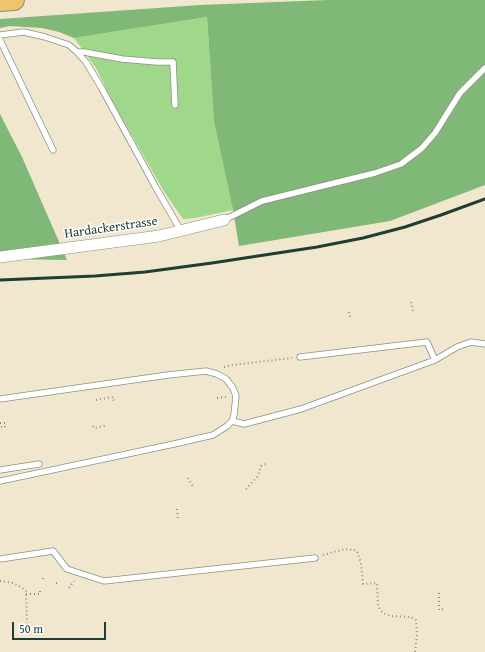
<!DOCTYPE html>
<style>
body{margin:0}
#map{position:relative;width:485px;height:652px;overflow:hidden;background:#f1e7cf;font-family:"Gentium Book Plus",serif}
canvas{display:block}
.scale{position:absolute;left:12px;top:622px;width:94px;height:18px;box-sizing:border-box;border:2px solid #1f3d34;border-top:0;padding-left:5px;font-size:12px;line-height:14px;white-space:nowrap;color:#1f3d34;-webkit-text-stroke:3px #fff;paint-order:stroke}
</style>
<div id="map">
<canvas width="485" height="652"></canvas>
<div class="scale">50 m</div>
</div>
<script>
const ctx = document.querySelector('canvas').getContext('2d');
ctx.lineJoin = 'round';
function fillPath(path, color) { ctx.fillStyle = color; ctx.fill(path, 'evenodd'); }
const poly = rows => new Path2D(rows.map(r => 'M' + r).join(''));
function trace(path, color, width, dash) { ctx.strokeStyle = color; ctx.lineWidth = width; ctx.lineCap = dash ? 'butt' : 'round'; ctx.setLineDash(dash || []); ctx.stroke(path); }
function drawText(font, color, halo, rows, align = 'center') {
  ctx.font = font + ' "Gentium Book Plus",serif'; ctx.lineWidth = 3; ctx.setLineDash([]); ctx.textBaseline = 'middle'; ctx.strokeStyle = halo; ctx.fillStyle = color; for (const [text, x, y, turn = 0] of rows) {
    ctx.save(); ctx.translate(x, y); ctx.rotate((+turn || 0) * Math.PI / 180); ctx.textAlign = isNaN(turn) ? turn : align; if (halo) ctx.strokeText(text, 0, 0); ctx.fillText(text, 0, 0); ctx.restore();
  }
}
fillPath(poly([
 [207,17,214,122,233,210,195,218,183,219,165,193,115,106,96,68,74,38]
]), '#a0d88b');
fillPath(poly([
 [328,0,485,0,485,185,390,221,239,246,233,210,214,122,207,17,74,38,59,32,42,28,10,26,0,28,0,19,200,5],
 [0,114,22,157,67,260,0,259]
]), '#80b877');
const lane = poly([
 [0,35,24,32,45,37,69,45,77,52,86,62,101,87,155,186,181,231],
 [0,40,53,150],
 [77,52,84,52,122,59,157,62,173,62,175,105],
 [224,220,262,201,375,173,401,164,422,148,435,133,460,93,485,68],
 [300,357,427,342,435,360],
 [0,399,168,375,206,371,217,374,226,379,233,388,236,396,234,415,232,421,227,426,213,435,174,444,0,481],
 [232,421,244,424,301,409,435,360,457,347,471,342,485,344],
 [0,470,39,464],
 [0,559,53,551,67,569,104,581,315,558]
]);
const street = poly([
 [0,257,159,236,224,220]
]);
const highway = poly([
 [0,1,14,0]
]);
trace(lane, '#889282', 7);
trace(street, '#889282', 12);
trace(highway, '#889282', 22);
trace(poly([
 [411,302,413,311],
 [349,312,350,317],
 [224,367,232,365,292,358],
 [217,398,227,397],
 [96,400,113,397,114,403],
 [0,423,5,423,5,427,0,427],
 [93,426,94,428,105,426],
 [188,478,193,487],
 [246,489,258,476,261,466,268,463],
 [177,509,178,521],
 [323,555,345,549,354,550,357,551,361,563,363,584,377,583,378,606,383,613,390,616,411,617,416,620,417,635,415,652],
 [43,578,43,582],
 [0,581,13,583,21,587,26,591,27,623],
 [56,583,60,583],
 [69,588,74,581],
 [439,593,439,610,443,609],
 [26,594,40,594,40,591]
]), '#889282', 2, [1, 3]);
trace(lane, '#fff', 5.5);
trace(street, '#fff', 11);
trace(highway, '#eec569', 20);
trace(poly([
 [0,280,95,276,145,272,212,263,317,247,363,238,405,227,441,215,485,199]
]), '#1f3d34', 3);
drawText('13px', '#1f3d34', '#fff', [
 ["Hardackerstrasse",111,228,-8]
]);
</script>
